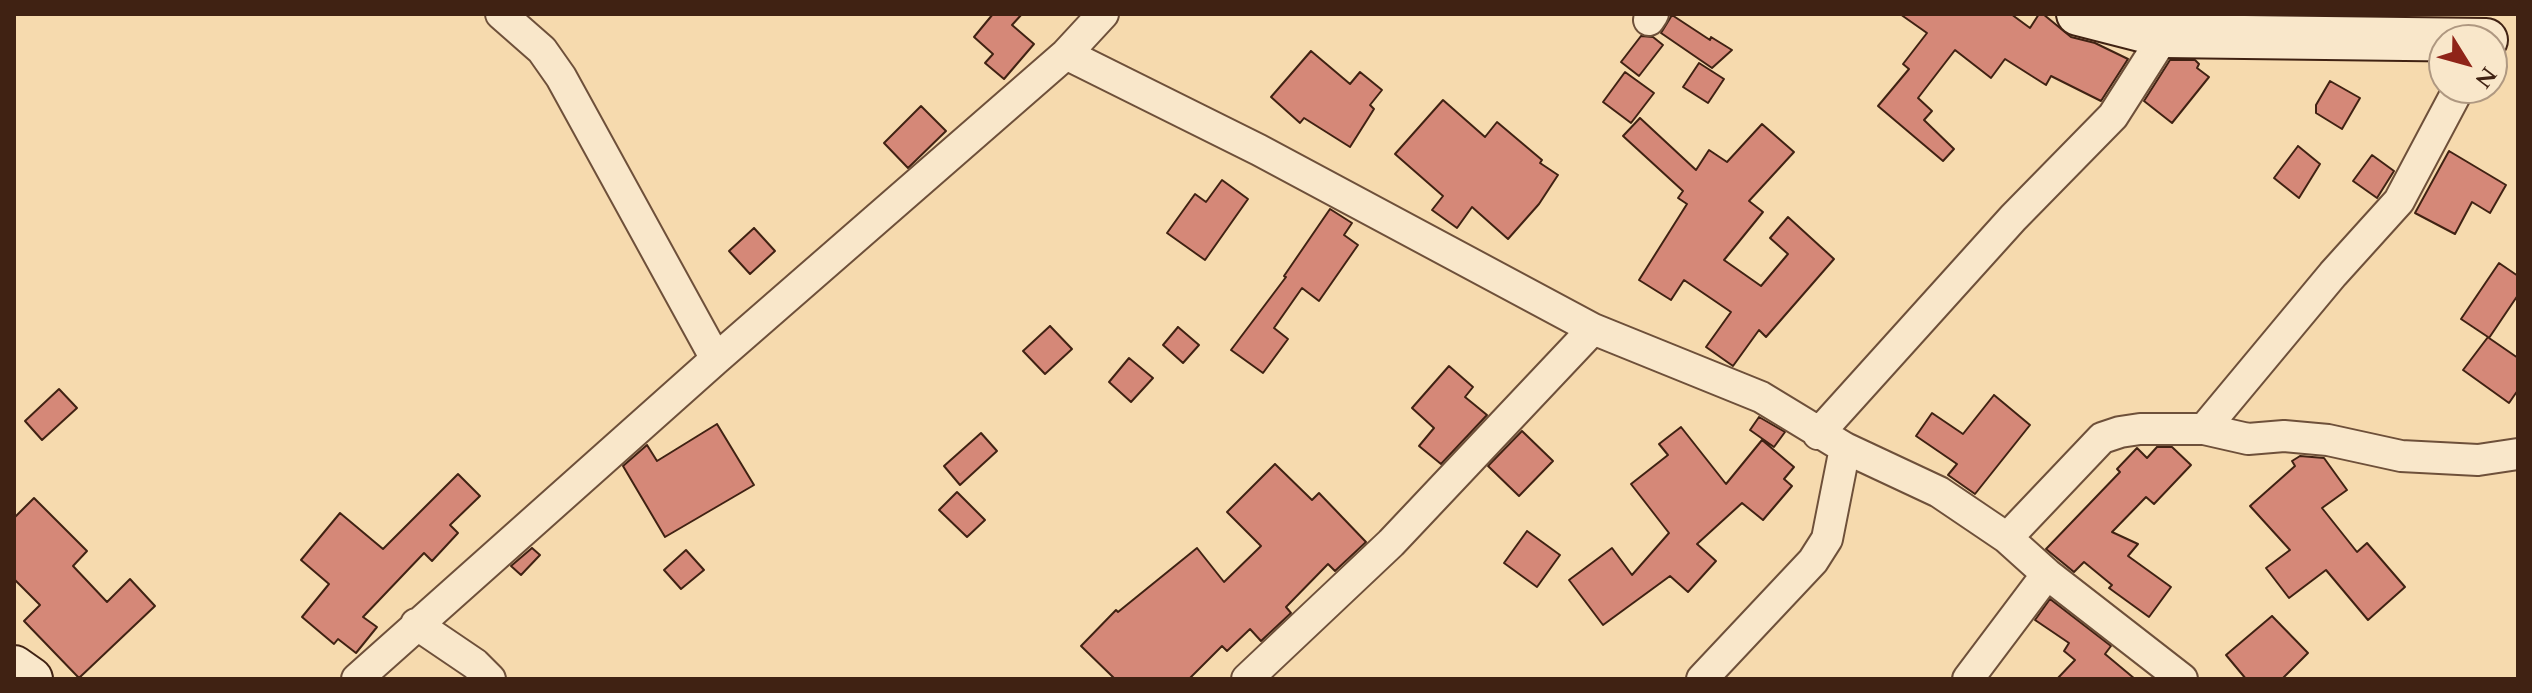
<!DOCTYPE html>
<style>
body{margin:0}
#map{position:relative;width:2532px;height:693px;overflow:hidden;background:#f6daae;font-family:Cardo,serif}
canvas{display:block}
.frame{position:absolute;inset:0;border:16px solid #402213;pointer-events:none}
.north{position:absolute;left:2428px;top:24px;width:80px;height:80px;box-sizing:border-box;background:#f9e7ca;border:2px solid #af9881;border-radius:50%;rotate:127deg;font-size:22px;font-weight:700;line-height:32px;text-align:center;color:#402213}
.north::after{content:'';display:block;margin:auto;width:28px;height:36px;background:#8f2418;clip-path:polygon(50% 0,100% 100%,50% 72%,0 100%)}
</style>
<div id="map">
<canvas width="2532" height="693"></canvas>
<div class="frame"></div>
<div class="north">N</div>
</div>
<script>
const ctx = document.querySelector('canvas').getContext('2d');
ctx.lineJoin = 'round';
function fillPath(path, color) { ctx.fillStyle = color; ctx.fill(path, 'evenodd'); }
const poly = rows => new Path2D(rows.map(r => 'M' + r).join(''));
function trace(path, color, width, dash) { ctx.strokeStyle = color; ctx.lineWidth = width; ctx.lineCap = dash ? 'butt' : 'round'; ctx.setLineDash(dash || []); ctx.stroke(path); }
const building = poly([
 [993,14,1022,14,1012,25,1034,44,1004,79,985,63,993,54,974,37,993,14],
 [1900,14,2011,14,2030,28,2039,14,2043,14,2071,37,2095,43,2128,59,2101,101,2051,76,2046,85,2005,59,1991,78,1955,50,1918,98,1932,111,1924,120,1954,149,1943,161,1878,106,1909,69,1903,64,1927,33,1900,14],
 [1672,15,1710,40,1711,37,1732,50,1712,68,1661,33,1672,15],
 [1641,36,1653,37,1663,45,1639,76,1621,62,1641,36],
 [1311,51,1350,84,1360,72,1382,90,1370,105,1374,109,1350,147,1304,118,1300,123,1271,97,1311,51],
 [2170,60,2195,60,2199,64,2197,68,2209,77,2172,123,2144,101,2170,60],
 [1699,63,1724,79,1708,103,1683,87,1699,63],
 [1625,72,1654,93,1631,123,1603,102,1625,72],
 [2330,81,2360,98,2342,129,2316,113,2316,105,2330,81],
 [1443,100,1485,137,1497,122,1542,160,1540,163,1558,175,1539,204,1508,239,1472,207,1457,228,1432,210,1443,196,1395,154,1443,100],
 [921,106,946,131,908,168,884,143,921,106],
 [1640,118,1696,170,1709,150,1727,162,1762,124,1794,152,1749,201,1763,212,1724,260,1761,286,1788,254,1770,238,1788,217,1834,259,1766,337,1759,330,1733,366,1706,347,1731,312,1684,280,1671,300,1639,280,1687,204,1678,198,1683,191,1623,136,1640,118],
 [2298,146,2320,164,2299,198,2274,178,2298,146],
 [2449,151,2506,185,2490,213,2472,202,2455,234,2415,213,2449,151],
 [2372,155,2394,171,2377,198,2353,181,2372,155],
 [1222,180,1248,199,1205,260,1167,233,1195,194,1206,202,1222,180],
 [1330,209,1352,223,1344,235,1358,245,1319,301,1302,288,1274,328,1288,339,1263,373,1231,350,1286,277,1284,276,1330,209],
 [754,228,775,251,750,274,729,251,754,228],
 [2499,263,2518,276,2518,295,2489,338,2518,358,2518,390,2509,403,2463,370,2488,337,2461,319,2499,263],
 [1050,326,1072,349,1045,374,1023,351,1050,326],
 [1178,327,1199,345,1183,363,1163,345,1178,327],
 [1129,358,1153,378,1131,402,1109,382,1129,358],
 [1449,366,1473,387,1465,397,1487,415,1441,464,1419,446,1434,428,1412,408,1449,366],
 [59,389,77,408,42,440,25,421,59,389],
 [1994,395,2030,425,1975,494,1948,475,1957,464,1916,436,1932,413,1963,434,1994,395],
 [1759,417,1785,432,1774,447,1750,430,1759,417],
 [717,424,754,485,665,537,623,466,647,445,657,461,717,424],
 [1681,427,1726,484,1762,440,1794,467,1784,479,1792,486,1763,520,1742,503,1697,544,1716,561,1688,592,1670,576,1603,625,1569,580,1612,548,1632,575,1669,533,1631,484,1668,455,1659,444,1681,427],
 [1522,431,1553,461,1519,496,1488,466,1522,431],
 [981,433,997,451,960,485,944,466,981,433],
 [2157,447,2172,447,2191,465,2154,504,2146,497,2112,532,2138,544,2128,556,2171,587,2149,617,2109,588,2112,585,2084,562,2074,572,2046,549,2120,472,2117,469,2137,448,2147,458,2157,447],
 [2300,456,2324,458,2347,490,2322,508,2357,552,2367,543,2405,587,2368,620,2326,570,2289,598,2266,568,2290,550,2250,506,2295,466,2292,461,2300,456],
 [1275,464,1312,500,1319,493,1366,542,1335,571,1328,564,1286,607,1291,613,1261,641,1250,629,1227,651,1222,646,1189,679,1115,679,1081,646,1116,610,1118,612,1197,548,1224,582,1261,546,1227,512,1275,464],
 [458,474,480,496,450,525,458,533,432,561,424,553,363,617,377,627,356,653,338,639,334,644,302,617,329,584,301,560,340,513,383,549,458,474],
 [957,492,985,520,967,537,939,510,957,492],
 [34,498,87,551,73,566,107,602,130,579,155,606,79,678,24,621,40,605,14,579,14,518,34,498],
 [1527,531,1560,555,1537,587,1504,563,1527,531],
 [532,548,540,555,521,575,511,566,532,548],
 [686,550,704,570,681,589,664,570,686,550],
 [2050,599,2111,646,2105,654,2135,679,2057,679,2075,660,2064,651,2069,643,2035,620,2050,599],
 [2272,616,2308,653,2282,679,2246,679,2226,655,2272,616]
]);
fillPath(building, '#d58878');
trace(building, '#402213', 2);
const street = poly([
 [501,14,542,50,561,77,716,359],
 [1649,20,1653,14],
 [1066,54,1259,150,1593,329,1761,397,1845,448,1939,492,2007,538,2047,574,2182,679],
 [2204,429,2248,439,2284,436,2328,440,2401,456,2478,460,2518,454],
 [1818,434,2013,218,2113,116,2164,36],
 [2007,538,2102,438,2120,432,2140,429,2204,429,2333,274,2399,201,2459,88],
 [416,624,475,664,490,679],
 [357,679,716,359,1066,54,1103,14],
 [1247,679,1391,543,1593,329],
 [1702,679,1813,561,1827,539,1845,448],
 [1968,679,2047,574]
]);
const secondary = poly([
 [2078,14,2164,36,2486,40],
 [14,667,31,679]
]);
trace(street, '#6e503a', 34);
trace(secondary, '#402213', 46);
trace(street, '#f9e7ca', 30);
trace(secondary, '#f9e7ca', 42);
</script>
